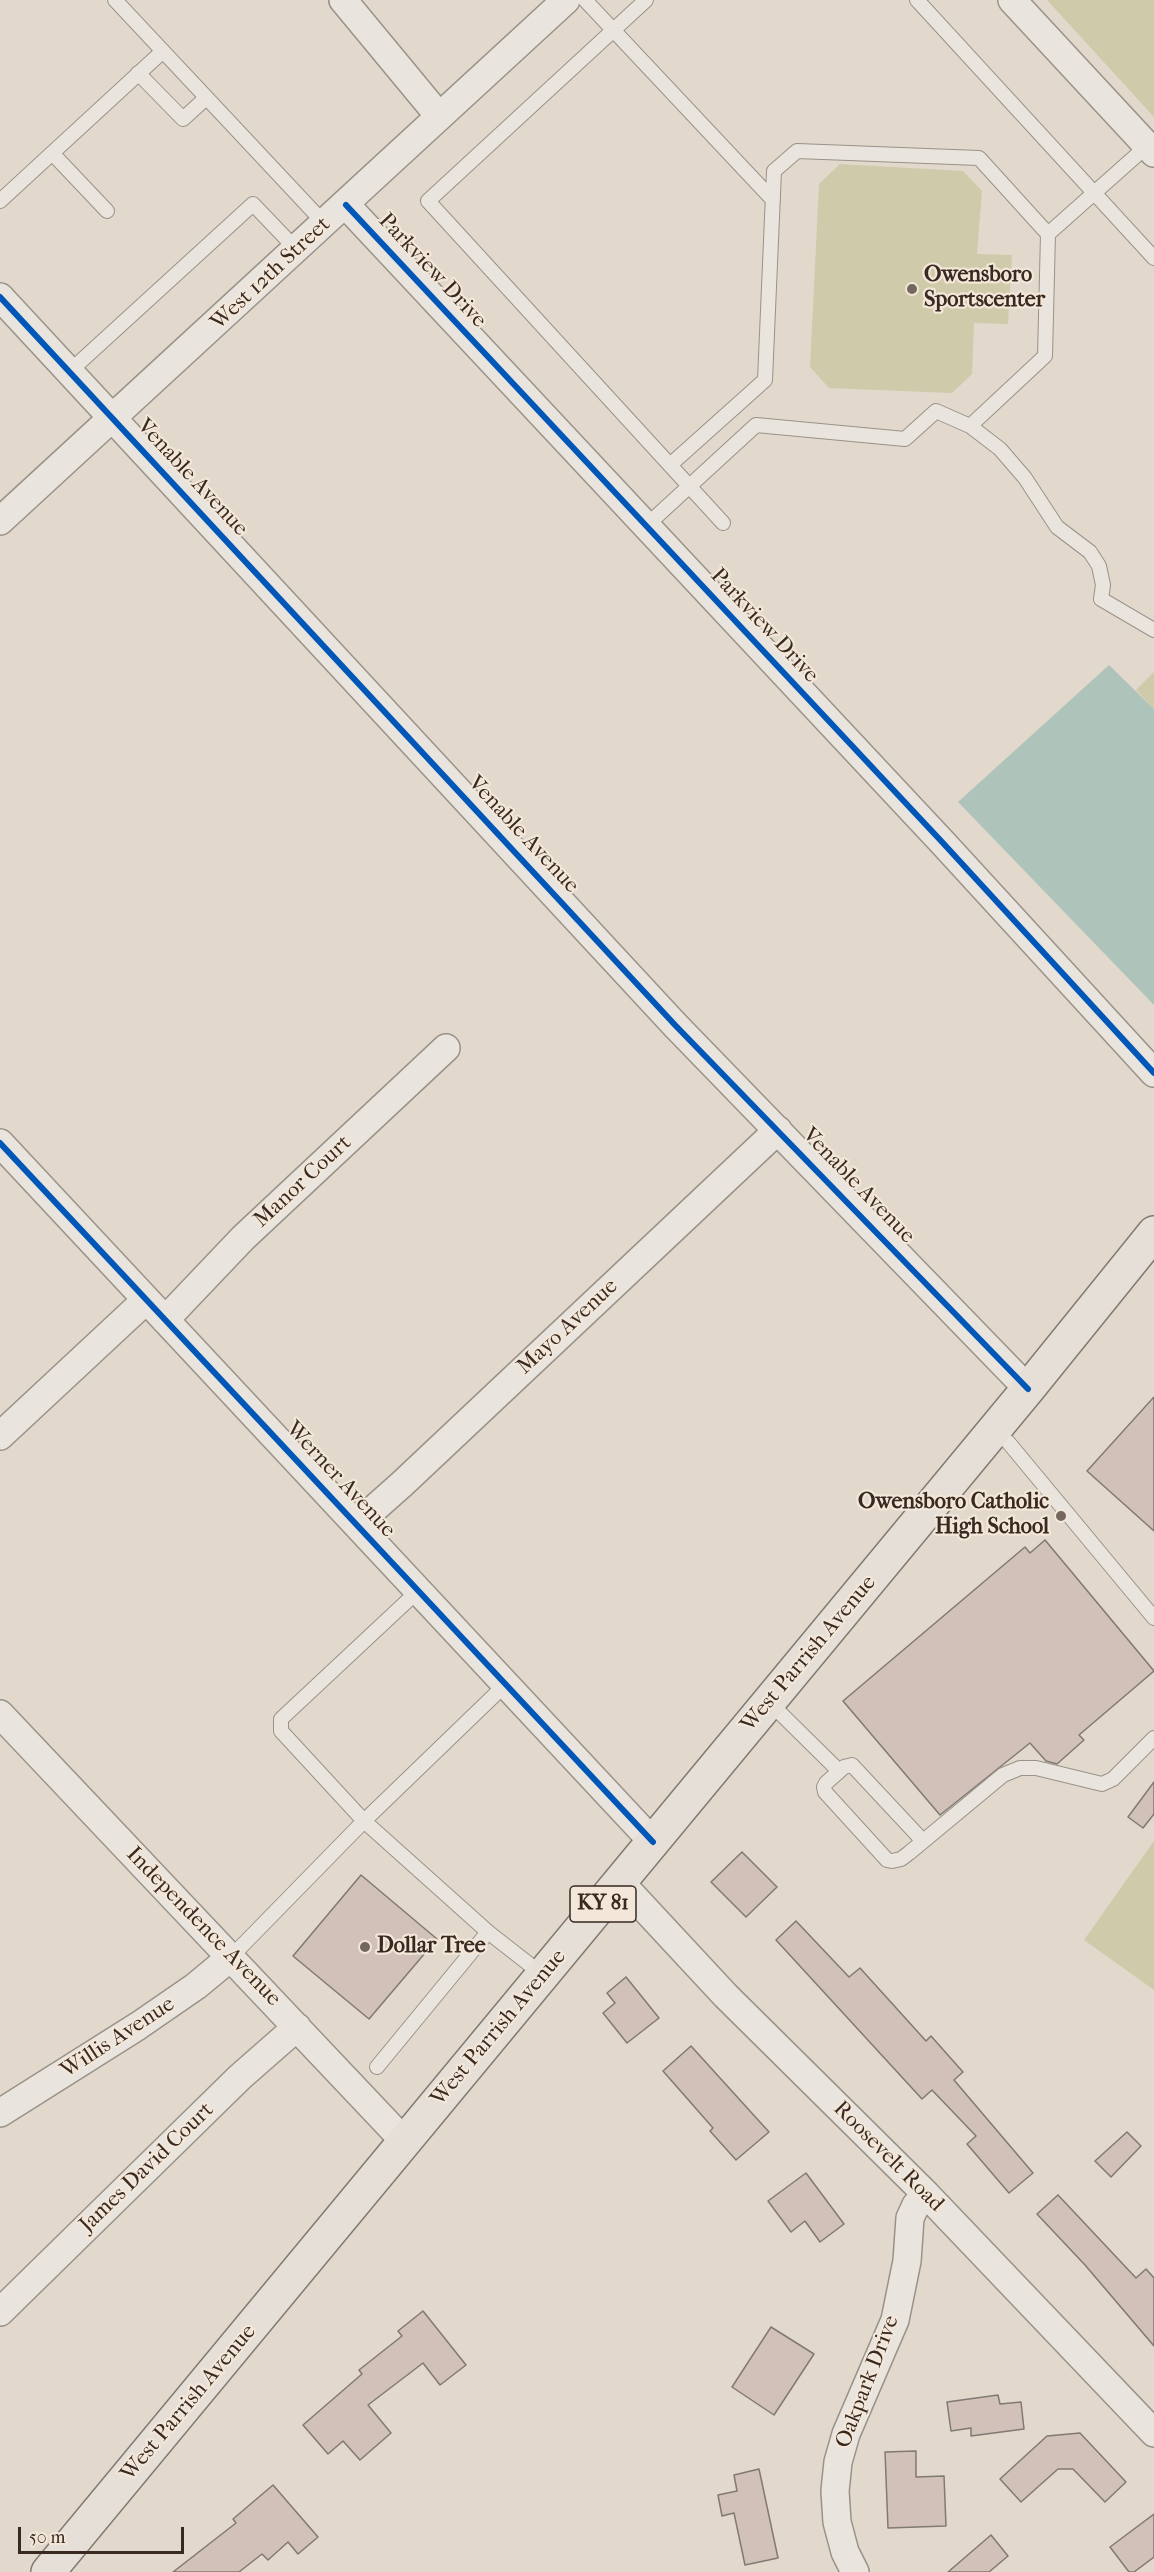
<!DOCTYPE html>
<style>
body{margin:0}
#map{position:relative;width:1154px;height:2572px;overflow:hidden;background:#e2d9cc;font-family:"IM FELL French Canon",serif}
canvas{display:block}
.scale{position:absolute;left:18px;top:2527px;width:166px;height:27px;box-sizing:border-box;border:3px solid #392921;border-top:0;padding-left:8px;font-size:18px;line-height:21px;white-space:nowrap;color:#392921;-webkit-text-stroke:4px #f2e7d8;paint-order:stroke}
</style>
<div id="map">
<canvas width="1154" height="2572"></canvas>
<div class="scale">50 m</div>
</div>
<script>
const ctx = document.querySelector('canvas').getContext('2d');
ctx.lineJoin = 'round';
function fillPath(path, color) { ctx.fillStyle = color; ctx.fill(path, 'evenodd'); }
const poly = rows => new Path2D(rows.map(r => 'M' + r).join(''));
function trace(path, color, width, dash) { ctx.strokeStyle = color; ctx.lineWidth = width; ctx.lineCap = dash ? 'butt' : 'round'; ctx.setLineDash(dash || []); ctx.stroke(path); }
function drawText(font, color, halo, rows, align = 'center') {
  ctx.font = font + ' "IM FELL French Canon",serif'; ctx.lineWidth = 4.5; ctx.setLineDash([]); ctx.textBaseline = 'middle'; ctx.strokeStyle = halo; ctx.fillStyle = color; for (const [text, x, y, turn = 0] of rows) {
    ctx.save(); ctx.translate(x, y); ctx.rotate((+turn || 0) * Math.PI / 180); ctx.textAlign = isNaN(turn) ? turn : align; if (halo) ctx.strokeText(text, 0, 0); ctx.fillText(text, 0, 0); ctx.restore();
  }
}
fillPath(poly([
 [1047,0,1154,0,1154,117],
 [840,164,963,171,982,191,977,254,1012,255,1008,324,974,323,972,374,952,393,829,388,810,367,819,184],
 [1154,672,1154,709,1136,690],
 [1154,1841,1154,1990,1084,1940]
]), '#cfcaaa');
fillPath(poly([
 [1109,665,1154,709,1154,1005,958,802]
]), '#aec4bb');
const building = poly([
 [1154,1397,1154,1531,1087,1471,1154,1397],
 [1045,1540,1154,1671,1079,1735,1084,1740,1057,1764,1046,1761,1030,1743,940,1815,843,1701,1025,1547,1030,1553,1045,1540],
 [1154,1782,1154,1814,1143,1828,1128,1817,1154,1782],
 [742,1852,777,1887,746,1917,711,1882,742,1852],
 [361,1875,437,1939,369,2019,293,1956,361,1875],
 [796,1921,849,1977,860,1968,926,2041,931,2036,963,2072,954,2080,1033,2173,1009,2193,967,2144,976,2136,932,2090,922,2099,776,1940,796,1921],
 [626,1977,659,2018,627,2043,603,2013,615,2003,607,1993,626,1977],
 [691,2046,769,2132,736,2160,710,2131,713,2128,663,2071,691,2046],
 [1127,2132,1141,2146,1111,2177,1095,2161,1127,2132],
 [806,2173,844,2224,820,2242,805,2221,791,2232,768,2201,806,2173],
 [1058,2195,1136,2278,1146,2269,1154,2278,1154,2346,1085,2265,1037,2214,1058,2195],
 [423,2311,466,2365,440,2385,423,2363,368,2405,391,2433,360,2460,343,2441,328,2454,303,2425,362,2374,359,2370,402,2336,398,2331,423,2311],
 [771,2327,814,2354,774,2415,732,2387,771,2327],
 [998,2395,1000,2404,1021,2402,1024,2429,971,2436,971,2428,951,2431,947,2402,998,2395],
 [1080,2433,1126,2482,1105,2502,1073,2469,1058,2469,1021,2502,1000,2479,1047,2436,1080,2433],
 [916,2451,916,2477,944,2476,946,2526,888,2528,885,2452,916,2451],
 [759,2469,778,2558,745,2565,734,2513,722,2516,718,2495,737,2491,734,2475,759,2469],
 [273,2485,318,2537,298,2554,288,2542,268,2560,262,2554,239,2572,173,2572,236,2523,233,2519,273,2485],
 [1154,2514,1154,2557,1134,2572,1129,2572,1110,2547,1154,2514],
 [991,2535,1008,2556,989,2572,948,2572,991,2535]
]);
fillPath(building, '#d1c1b8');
trace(building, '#817a72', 1.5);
const service = poly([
 [115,0,325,224],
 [585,0,773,200],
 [646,0,428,201,723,523],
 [917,0,1154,258],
 [138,73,183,119,206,98],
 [52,153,107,211],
 [0,201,163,51],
 [1048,234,1147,146],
 [69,372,253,204,297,250],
 [670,465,765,380,774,171,797,151,979,158,1048,234,1045,356,970,426],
 [646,526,756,425,905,439,936,411,970,426,1000,449,1025,478,1057,527,1090,552,1099,566,1103,585,1101,599,1154,630],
 [994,1430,1008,1442,1154,1618],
 [419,1590,281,1719,281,1731,364,1821,506,1684],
 [769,1702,839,1771],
 [923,1841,852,1765,844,1767,826,1783,824,1787,825,1792,887,1860,892,1861,901,1859,909,1853,1003,1775,1020,1768,1036,1768,1102,1784,1113,1779,1154,1738],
 [231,1957,364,1821,488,1932,543,1975],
 [377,2067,488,1932]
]);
const minor = poly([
 [343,0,439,116],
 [1012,0,1154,153],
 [346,205,943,843,1154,1073],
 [0,297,675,1025,1028,1389],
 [0,521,566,0],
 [0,1143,653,1842],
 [165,1320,243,1238,446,1048],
 [0,1436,146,1300],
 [357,1524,402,1484,778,1130],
 [0,1714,405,2142],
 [620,1882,726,1996,926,2194,1154,2433],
 [0,2113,138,2026,196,1986,231,1957],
 [0,2312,240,2077,297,2027],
 [855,2572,845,2552,837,2522,835,2491,838,2462,846,2434,895,2320,907,2261,910,2218,916,2205,926,2194]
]);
const primary = poly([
 [48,2572,1028,1389,1154,1233]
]);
trace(service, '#999289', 16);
trace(minor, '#999289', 30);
trace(primary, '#817a72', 36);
trace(service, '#e9e4dd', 14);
trace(minor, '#e9e4dd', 27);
trace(primary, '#e5dfd8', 33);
trace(poly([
 [346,205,943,843,1154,1073],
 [0,297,675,1025,1028,1389],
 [0,1143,653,1842]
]), '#0057b8', 6);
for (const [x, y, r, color] of [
 [912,289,6,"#74675d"],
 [1061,1516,6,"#74675d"],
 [365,1947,6,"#74675d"]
]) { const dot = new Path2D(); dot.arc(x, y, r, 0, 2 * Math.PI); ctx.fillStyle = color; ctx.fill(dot); trace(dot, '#f2e7d8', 2); }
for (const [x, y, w] of [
 [603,1904,66]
]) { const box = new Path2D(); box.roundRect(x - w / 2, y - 18, w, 36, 4.5); ctx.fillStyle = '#f2e7d8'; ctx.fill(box); trace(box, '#392921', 1.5); }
drawText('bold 21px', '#392921', null, [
 ["KY 81",603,1904]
]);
drawText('22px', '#392921', '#f2e7d8', [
 ["Parkview Drive",432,271,47],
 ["West 12th Street",271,274,-43],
 ["Venable Avenue",192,478,47],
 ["Parkview Drive",764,626,47],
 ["Venable Avenue",523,835,47],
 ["Manor Court",303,1182,-43],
 ["Venable Avenue",858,1186,46],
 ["Mayo Avenue",568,1327,-43],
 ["Werner Avenue",340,1480,47],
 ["West Parrish Avenue",809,1654,-50],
 ["Independence Avenue",203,1927,46],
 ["West Parrish Avenue",499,2028,-50],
 ["Willis Avenue",118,2038,-33],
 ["Roosevelt Road",888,2157,45],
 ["James David Court",147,2168,-44],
 ["Oakpark Drive",868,2382,-69],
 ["West Parrish Avenue",189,2403,-50]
]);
drawText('bold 22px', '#392921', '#f2e7d8', [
 ["Owensboro",924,276],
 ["Sportscenter",924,301],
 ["Owensboro Catholic",1049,1503,"right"],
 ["High School",1049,1528,"right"],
 ["Dollar Tree",377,1947]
], 'left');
</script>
